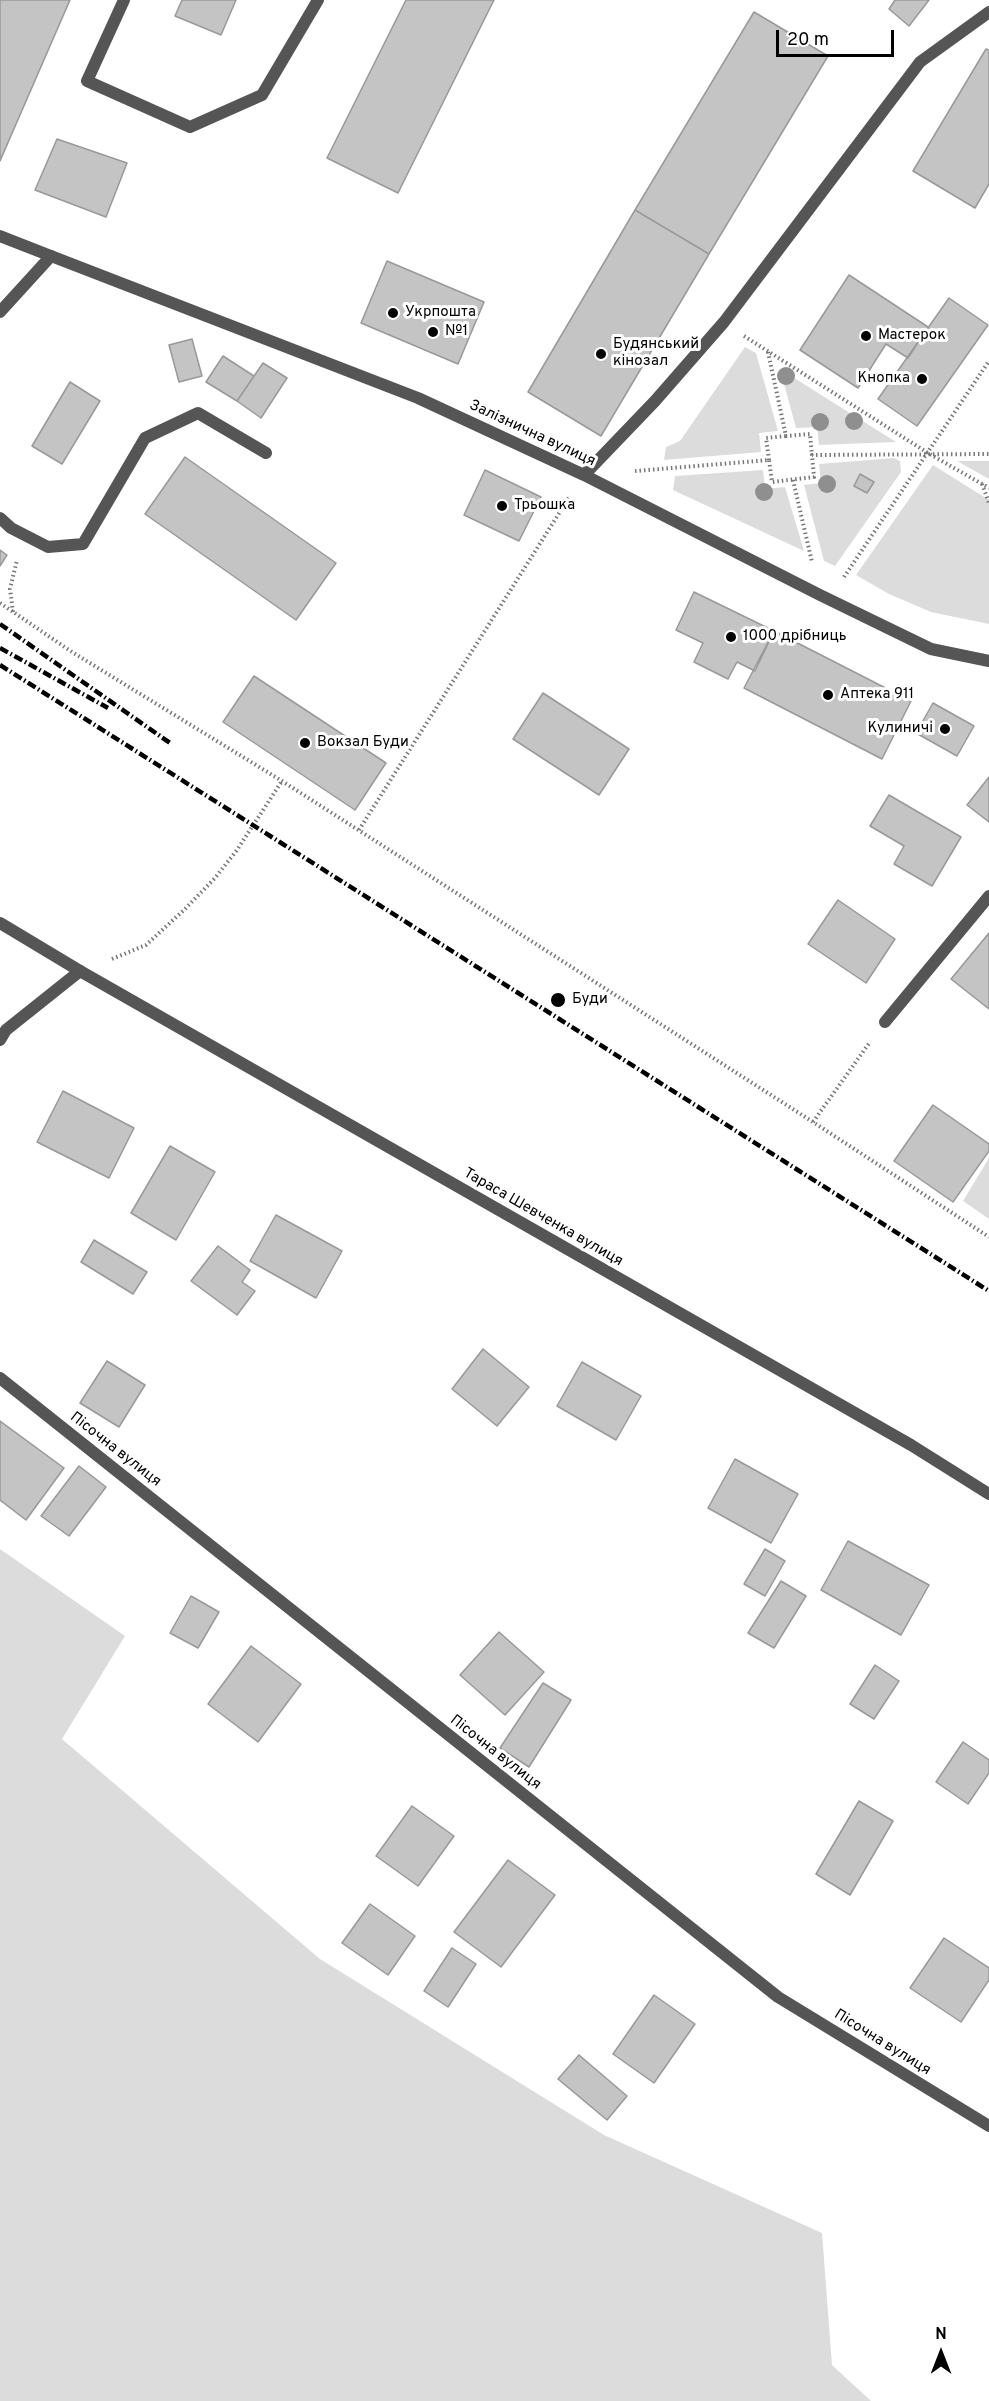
<!DOCTYPE html>
<meta charset="utf-8">
<style>
body{margin:0}
#map{position:relative;width:989px;height:2401px;overflow:hidden;background:#fff;font-family:Overpass,sans-serif}
canvas{display:block}
.north{position:absolute;left:911px;top:2323px;width:60px;height:60px;-webkit-text-stroke:4px #fff;paint-order:stroke;rotate:0deg;font-size:16px;font-weight:700;line-height:24px;text-align:center;color:#000}
.north::after{content:'';display:block;margin:auto;width:21px;height:27px;background:#000;clip-path:polygon(50% 0,100% 100%,50% 72%,0 100%)}
.scale{position:absolute;left:776px;top:30px;width:118px;height:27px;box-sizing:border-box;border:3px solid #000;border-top:0;padding-left:8px;font-size:18px;line-height:21px;white-space:nowrap;color:#000;-webkit-text-stroke:4px #fff;paint-order:stroke}
</style>
<div id="map">
<canvas width="989" height="2401"></canvas>
<div class="north">N</div>
<div class="scale">20 m</div>
</div>
<script>
const ctx = document.querySelector('canvas').getContext('2d');
ctx.lineJoin = 'round';
function fillPath(path, color) { ctx.fillStyle = color; ctx.fill(path, 'evenodd'); }
const poly = rows => new Path2D(rows.map(r => 'M' + r).join(''));
function trace(path, color, width, dash) { ctx.strokeStyle = color; ctx.lineWidth = width; ctx.lineCap = dash ? 'butt' : 'round'; ctx.setLineDash(dash || []); ctx.stroke(path); }
function drawText(font, color, halo, rows, align = 'center') {
  ctx.font = font + ' Overpass,sans-serif'; ctx.lineWidth = 6; ctx.setLineDash([]); ctx.textBaseline = 'middle'; ctx.strokeStyle = halo; ctx.fillStyle = color; for (const [text, x, y, turn = 0] of rows) {
    ctx.save(); ctx.translate(x, y); ctx.rotate((+turn || 0) * Math.PI / 180); ctx.textAlign = isNaN(turn) ? turn : align; if (halo) ctx.strokeText(text, 0, 0); ctx.fillText(text, 0, 0); ctx.restore();
  }
}
fillPath(poly([
 [745,347,756,353,778,431,759,433,761,452,664,460,666,447,680,441],
 [780,369,896,442,819,445,817,427,796,428],
 [894,458,900,461,901,472,835,566,824,561,804,485,821,483,819,464],
 [957,461,989,461,989,479],
 [933,465,989,500,989,624,931,612,889,594,856,575],
 [763,470,765,489,785,487,804,551,673,490,675,476],
 [989,1158,989,1219,963,1201],
 [0,1549,125,1636,62,1739,320,1959,604,2135,822,2233,832,2365,871,2401,0,2401]
]), '#dcdcdc');
const building = poly([
 [0,0,70,0,0,161,0,0],
 [182,0,236,0,221,35,175,16,182,0],
 [406,0,494,0,398,193,327,158,406,0],
 [895,0,929,0,909,26,889,9,895,0],
 [754,12,828,56,709,254,635,210,754,12],
 [986,49,989,50,989,184,975,208,913,171,986,49],
 [57,139,127,163,106,217,35,190,57,139],
 [635,210,709,254,601,436,528,392,635,210],
 [387,261,484,302,458,364,361,323,387,261],
 [849,275,928,327,908,358,886,344,858,388,800,350,849,275],
 [949,298,988,325,917,426,878,399,949,298],
 [192,339,202,376,179,382,169,345,192,339],
 [223,356,254,376,237,401,206,382,223,356],
 [263,363,287,378,261,418,237,401,263,363],
 [70,382,100,401,62,464,32,446,70,382],
 [185,457,336,563,296,620,145,514,185,457],
 [485,470,541,497,519,541,464,515,485,470],
 [860,474,874,482,867,493,854,486,860,474],
 [0,550,7,555,0,566,0,550],
 [694,592,774,631,755,671,737,662,728,679,694,662,703,643,676,630,694,592],
 [774,631,911,701,882,759,744,688,774,631],
 [254,676,386,763,355,810,223,722,254,676],
 [543,693,629,749,599,795,513,739,543,693],
 [933,703,974,726,957,756,916,733,933,703],
 [989,777,989,822,967,805,989,777],
 [889,795,961,837,932,886,894,864,904,846,870,826,889,795],
 [838,900,895,939,866,983,808,944,838,900],
 [989,933,989,1009,951,979,989,933],
 [63,1091,134,1128,109,1178,37,1142,63,1091],
 [933,1105,989,1144,989,1151,953,1202,894,1161,933,1105],
 [170,1146,215,1172,176,1240,131,1213,170,1146],
 [276,1215,342,1251,316,1298,250,1261,276,1215],
 [94,1240,147,1272,133,1294,81,1262,94,1240],
 [218,1246,250,1270,242,1282,255,1291,237,1315,191,1281,218,1246],
 [483,1349,529,1387,497,1426,452,1389,483,1349],
 [107,1361,145,1385,119,1427,80,1403,107,1361],
 [582,1362,641,1396,616,1440,557,1406,582,1362],
 [0,1421,64,1468,26,1520,0,1500,0,1421],
 [735,1459,798,1494,771,1543,708,1508,735,1459],
 [79,1466,106,1487,69,1536,41,1516,79,1466],
 [848,1541,929,1585,901,1635,821,1590,848,1541],
 [765,1549,785,1561,765,1596,744,1584,765,1549],
 [781,1581,806,1596,774,1648,748,1633,781,1581],
 [191,1596,219,1612,198,1648,170,1633,191,1596],
 [499,1632,544,1672,505,1715,460,1675,499,1632],
 [251,1646,301,1684,258,1742,208,1704,251,1646],
 [875,1665,899,1681,874,1719,850,1704,875,1665],
 [543,1683,571,1700,529,1767,500,1748,543,1683],
 [963,1742,989,1760,989,1773,968,1804,936,1782,963,1742],
 [859,1801,893,1821,850,1895,816,1874,859,1801],
 [412,1806,454,1836,418,1886,376,1856,412,1806],
 [508,1860,555,1895,501,1967,454,1932,508,1860],
 [370,1904,415,1936,388,1975,342,1943,370,1904],
 [944,1938,989,1968,989,1980,961,2022,910,1988,944,1938],
 [452,1948,476,1964,448,2007,424,1991,452,1948],
 [654,1995,695,2024,654,2083,613,2054,654,1995],
 [579,2055,627,2096,607,2120,558,2079,579,2055]
]);
fillPath(building, '#c4c4c4');
trace(building, '#999', 1.5);
trace(poly([
 [744,336,928,453,989,488],
 [768,352,786,436,810,434,812,455],
 [769,460,766,438,786,436],
 [635,471,769,460,772,482,814,477,812,455,989,454],
 [793,480,812,562],
 [982,484,989,503],
 [844,577,989,361],
 [0,603,72,652,282,781,813,1122,989,1237],
 [13,612,10,589,17,560],
 [359,830,570,496],
 [112,959,146,945,185,909,215,878,237,850,282,781],
 [813,1122,870,1042]
]), '#777', 4, [1.5, 3]);
trace(poly([
 [124,0,87,81,190,127,262,95,318,0],
 [0,236,51,256,0,312],
 [0,518,11,528,48,547,83,544,145,438,198,413,266,453]
]), '#555', 12);
trace(poly([
 [51,256,418,398,584,475,820,595,931,649,989,661],
 [584,475,655,401,724,322,920,62,989,12],
 [0,923,80,971],
 [885,1022,989,896],
 [0,1378,778,1997,989,2126]
]), '#555', 12);
trace(poly([
 [0,1040,6,1030,80,971,911,1445,989,1494]
]), '#555', 12);
trace(poly([
 [0,624,170,743],
 [0,648,108,708],
 [0,665,989,1291]
]), '#000', 4.5, [9, 3, 1.5, 3]);
ctx.fillStyle = '#8f8f8f';
for (const [x, y] of [
 [786,376],
 [854,421],
 [820,422],
 [827,484],
 [764,492]
]) { ctx.beginPath(); ctx.arc(x, y, 9, 0, 2 * Math.PI); ctx.fill(); }
for (const [x, y, r, color] of [
 [393,313,6,"#000"],
 [433,332,6,"#000"],
 [866,336,6,"#000"],
 [601,354,6,"#000"],
 [922,379,6,"#000"],
 [502,506,6,"#000"],
 [731,637,6,"#000"],
 [828,695,6,"#000"],
 [945,729,6,"#000"],
 [305,743,6,"#000"],
 [558,1000,8,"#000"]
]) { const dot = new Path2D(); dot.arc(x, y, r, 0, 2 * Math.PI); ctx.fillStyle = color; ctx.fill(dot); trace(dot, '#fff', 2); }
drawText('15px', '#000', '#fff', [
 ["Укрпошта",405,313],
 ["№1",445,332],
 ["Мастерок",878,336],
 ["Будянський",613,345],
 ["кінозал",613,362],
 ["Кнопка",910,379,"right"],
 ["Трьошка",514,506],
 ["1000 дрібниць",743,637],
 ["Аптека 911",840,695],
 ["Кулиничі",933,729,"right"],
 ["Вокзал Буди",317,743],
 ["Буди",572,1000]
], 'left');
drawText('15px', '#000', '#fff', [
 ["Залізнична вулиця",532,434,25],
 ["Тараса Шевченка вулиця",543,1218,30],
 ["Пісочна вулиця",115,1450,38],
 ["Пісочна вулиця",495,1753,38],
 ["Пісочна вулиця",882,2043,32]
]);
</script>
